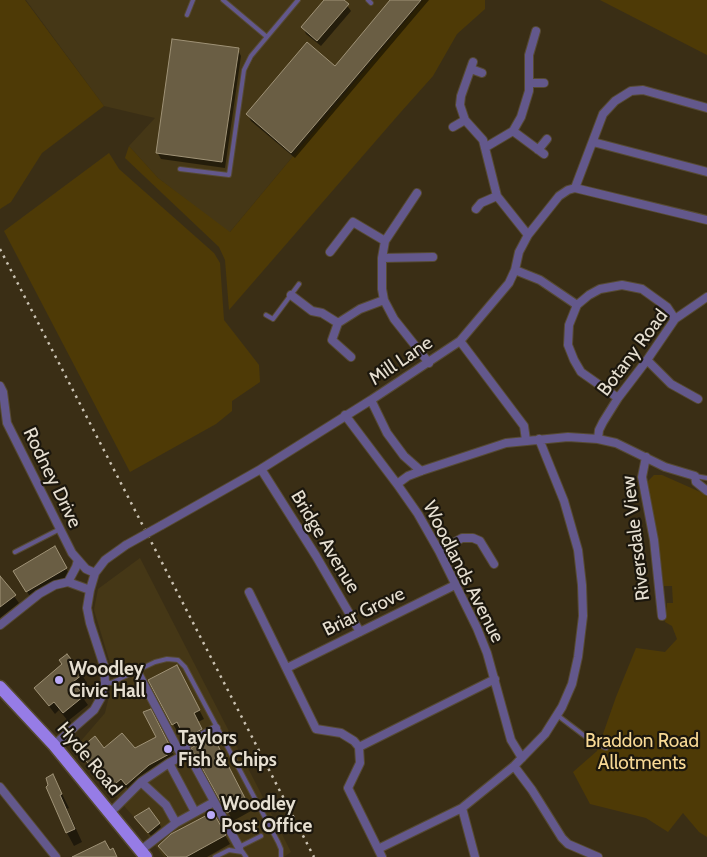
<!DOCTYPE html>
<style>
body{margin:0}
canvas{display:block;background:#3a2e15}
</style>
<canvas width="707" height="857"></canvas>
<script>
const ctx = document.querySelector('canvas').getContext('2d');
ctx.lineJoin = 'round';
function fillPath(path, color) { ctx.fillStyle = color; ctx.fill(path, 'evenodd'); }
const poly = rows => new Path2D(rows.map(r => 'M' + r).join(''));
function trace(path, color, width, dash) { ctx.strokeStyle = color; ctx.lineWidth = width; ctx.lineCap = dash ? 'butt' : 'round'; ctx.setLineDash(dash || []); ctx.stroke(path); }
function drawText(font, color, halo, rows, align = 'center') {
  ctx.font = font + ' Cabin,sans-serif'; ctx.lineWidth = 4.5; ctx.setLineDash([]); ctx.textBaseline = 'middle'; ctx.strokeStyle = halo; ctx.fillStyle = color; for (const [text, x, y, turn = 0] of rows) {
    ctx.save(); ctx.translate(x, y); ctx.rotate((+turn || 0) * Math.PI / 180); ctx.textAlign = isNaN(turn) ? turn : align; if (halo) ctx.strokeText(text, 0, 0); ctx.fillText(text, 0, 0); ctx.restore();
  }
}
fillPath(poly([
 [26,0,423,0,229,233,158,178,129,146,155,118,104,106],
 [140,558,291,852,284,857,164,857,133,816,74,749,105,713,114,676,94,610,98,589]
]), '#453716');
fillPath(poly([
 [0,0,25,0,104,106,42,153,11,202,0,209],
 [423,0,485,0,485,9,457,34,433,76,400,113,229,310,225,260,219,247,125,158,129,146,158,178,230,232],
 [600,0,707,0,707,55],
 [109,153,119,169,214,253,220,263,224,320,259,365,260,382,232,401,232,411,216,424,130,472,4,231],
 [654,475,662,475,707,495,707,837,699,832,683,813,668,832,646,818,590,804,573,772,597,751,616,697,636,648,665,652,677,639,672,626,665,622,667,603,673,603,672,586,664,586,655,521,648,485,648,481]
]), '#4e3a06');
fillPath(poly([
 [326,0,343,0,351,11,321,46,306,34,303,27],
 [391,0,429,0,295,158,251,121,248,115,335,67],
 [238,50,241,56,225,168,161,159,157,152],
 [54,548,71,577,32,600,15,571],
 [0,577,19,603,0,618],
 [82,675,87,683,78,691,88,705,68,721,59,710,55,714,35,688],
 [181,675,204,719,198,722,206,738,191,747,182,731,178,733,173,724],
 [155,719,177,761,131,793,126,787,116,796,84,760,79,751,134,750,157,737],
 [218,746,251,811,233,821,193,748],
 [53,776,69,808,67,809,82,842,74,846,67,833,47,787],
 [213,814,230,844,207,857,167,857,160,846],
 [138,821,159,823,161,827,151,836]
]), '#0007');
const building = poly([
 [324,0,344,0,349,4,317,41,301,27,324,0],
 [390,0,421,0,291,153,246,114,307,42,335,66,390,0],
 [172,39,239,48,222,162,156,153,172,39],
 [55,546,67,568,26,592,13,571,55,546],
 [0,576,16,595,0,607,0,576],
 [67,654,83,674,73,682,84,696,63,713,54,702,49,706,34,688,62,664,59,660,67,654],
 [177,665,200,710,194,713,202,729,185,739,177,722,172,725,148,680,177,665],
 [151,709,173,752,149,765,126,785,121,779,110,788,77,751,95,736,104,748,122,733,135,748,156,737,143,712,151,709],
 [213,736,247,802,227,813,191,748,213,736],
 [53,774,62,794,60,795,75,829,66,833,46,787,48,785,46,778,53,774],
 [149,808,160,823,148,833,134,817,149,808],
 [213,812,226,835,186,857,168,857,158,846,171,834,213,812],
 [105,841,110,850,113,848,117,857,72,857,105,841]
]);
fillPath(building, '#6a5e44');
trace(building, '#9f9276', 1);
const lane = poly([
 [223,0,267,37],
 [368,0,371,3],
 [187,15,193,0],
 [180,169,229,175,244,70,251,56,298,0],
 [266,315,273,319,299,284],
 [695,476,707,478],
 [15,552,60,529],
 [105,682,111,683,155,662,167,659,178,660,185,667,278,842,281,849,281,857],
 [557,715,594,743,606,748],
 [215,857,229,850,242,852],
 [246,857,239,847,261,836]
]);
const street = poly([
 [471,69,482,73],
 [529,83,544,83],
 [465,120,460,105,461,96,473,62],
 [453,127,465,120,483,140,497,196,528,235],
 [513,131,544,154],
 [593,142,707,172],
 [486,147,513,131,521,117,529,91,529,55,536,31],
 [538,150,547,139],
 [575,188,603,114,615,101,631,91,643,90,707,108],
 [417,193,385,241,382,258,382,289,384,300,394,319,429,363],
 [476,209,481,203,497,196],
 [330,252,353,222,385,241],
 [382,258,433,257],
 [515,270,540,280,577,305],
 [291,295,312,311,322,313,338,323,360,309,384,300],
 [338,323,332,340,351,357],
 [460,341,524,426,526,440],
 [647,360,671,384,698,399],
 [0,386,3,392,7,423,72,553,86,569,95,573],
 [618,398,581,372,574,360,568,345,569,325,577,305,589,295,600,289,622,285,642,289,667,307,675,319],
 [371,400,387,433,404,456,421,471],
 [345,415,397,484,418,514,439,551,477,628,487,653,511,740,522,758],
 [598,439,599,430,603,422,618,398,647,360,675,319,707,297],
 [646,457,642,477,654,540,662,616],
 [261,469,316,556,360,632],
 [397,484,408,476,421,471,506,443,568,437,598,439,616,443,665,467,695,476,696,482,707,491],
 [162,525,261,469,371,400,460,341,509,283,515,270,519,252,528,235,559,196,568,190,575,188,707,220],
 [439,551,462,538,473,538,480,541,494,564],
 [68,582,76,567,78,560],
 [249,592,316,729,341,733,354,741,359,747],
 [0,625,39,594,55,585,68,582,90,590],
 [287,668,455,585],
 [137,671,178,749,216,728],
 [54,745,94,710,102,696,105,682,104,666,90,623,87,608,90,590,95,573,105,560,126,545],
 [184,746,239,847],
 [359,747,495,679],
 [359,747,360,763,348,788,382,857],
 [169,763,195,812],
 [514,766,532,790,562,838,568,844,598,857],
 [141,782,166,805,176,823],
 [0,787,56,857],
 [462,808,475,857],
 [110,813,141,782,169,763,182,756,178,749],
 [378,849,462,808,514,766,545,734,562,707,572,684,578,657,583,616,582,585,578,550,564,501,539,439],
 [141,850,176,823,214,802]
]);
const primary = poly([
 [0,687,54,745,146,857]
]);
trace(lane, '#564a33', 6);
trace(street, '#564a33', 10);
trace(primary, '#564a33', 15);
trace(lane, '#63588c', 4);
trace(street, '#63588c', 8);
trace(primary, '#967ce6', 12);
trace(poly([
 [0,249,314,857]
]), '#cac2b2', 2.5, [2.5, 5]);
const streetBridge = poly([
 [126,545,162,525]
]);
trace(streetBridge, '#564a33', 10, []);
trace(streetBridge, '#63588c', 8);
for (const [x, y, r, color] of [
 [59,680,5,"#baaaf7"],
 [168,749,5,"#baaaf7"],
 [211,815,5,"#baaaf7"]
]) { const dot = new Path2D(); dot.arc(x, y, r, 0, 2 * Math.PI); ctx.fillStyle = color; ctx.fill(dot); trace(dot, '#1c170d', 2); }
drawText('19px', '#e6dfd1', '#1c170d', [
 ["Botany Road",633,353,-53],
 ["Mill Lane",401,361,-34],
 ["Rodney Drive",52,478,64],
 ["Riversdale View",636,538,-97],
 ["Bridge Avenue",325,542,59],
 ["Woodlands Avenue",463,572,63],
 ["Briar Grove",364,612,-26],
 ["Hyde Road",89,759,50]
]);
drawText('bold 19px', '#e6dfd1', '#1c170d', [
 ["Woodley",69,669],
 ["Civic Hall",69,691],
 ["Taylors",178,738],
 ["Fish & Chips",178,760],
 ["Woodley",221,804],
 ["Post Office",221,826]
], 'left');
drawText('19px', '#f8d995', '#1c170d', [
 ["Braddon Road",642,741],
 ["Allotments",642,763]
]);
</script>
